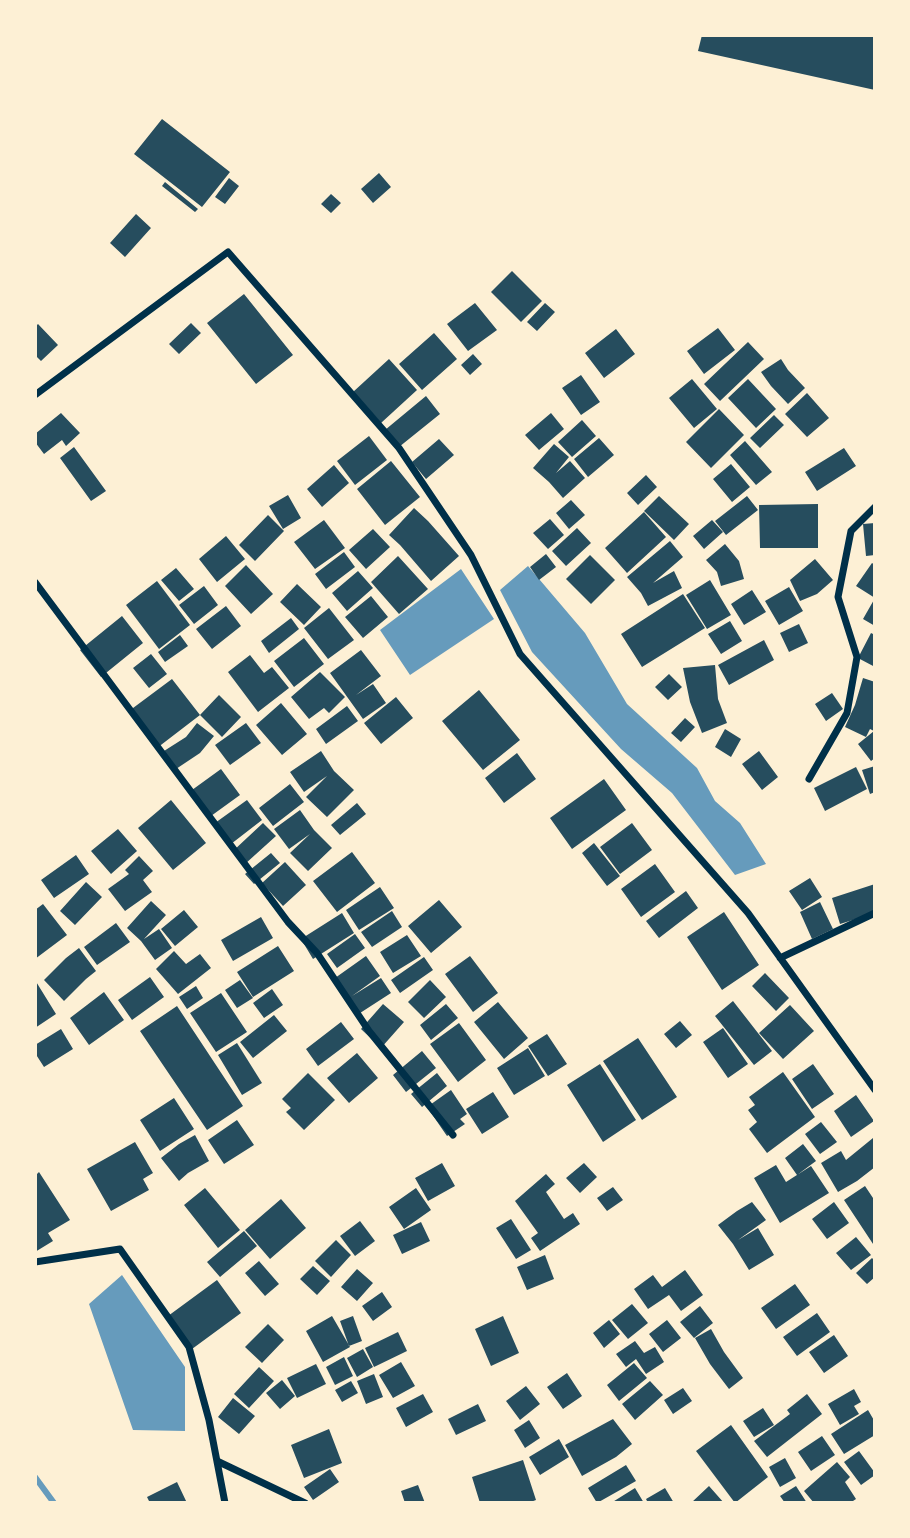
<!DOCTYPE html>
<style>
body{margin:0}
#map{position:relative;width:910px;height:1538px;overflow:hidden;background:#fdf0d5;font-family:Georgia,serif}
canvas{display:block}
.frame{position:absolute;inset:0;border:37px solid #fdf0d5;pointer-events:none}
</style>
<div id="map">
<canvas width="910" height="1538"></canvas>
<div class="frame"></div>
</div>
<script>
const ctx = document.querySelector('canvas').getContext('2d');
ctx.lineJoin = 'round';
function fillPath(path, color) { ctx.fillStyle = color; ctx.fill(path, 'evenodd'); }
const poly = rows => new Path2D(rows.map(r => 'M' + r).join(''));
function trace(path, color, width, dash) { ctx.strokeStyle = color; ctx.lineWidth = width; ctx.lineCap = dash ? 'butt' : 'round'; ctx.setLineDash(dash || []); ctx.stroke(path); }
fillPath(poly([
 [528,566,585,633,627,704,697,768,715,801,740,823,766,864,735,875,672,793,621,749,532,652,500,590],
 [461,569,494,619,410,675,380,630],
 [122,1275,185,1367,185,1431,133,1430,89,1304]
]), '#669bbc');
trace(poly([
 [35,1477,54,1503]
]), '#669bbc', 6);
fillPath(poly([
 [702,35,875,35,875,90,698,51],
 [162,119,230,172,202,207,134,154],
 [379,173,391,187,373,203,361,189],
 [229,178,239,186,225,204,215,197],
 [165,182,198,209,195,212,162,186],
 [331,194,341,203,331,213,321,204],
 [136,214,151,228,125,257,110,243],
 [512,271,542,301,521,322,491,292],
 [244,294,293,355,256,384,207,323],
 [475,303,497,330,468,351,447,324],
 [545,303,555,312,537,331,527,322],
 [191,323,201,333,179,354,169,344],
 [38,324,58,345,41,361,35,355,35,327],
 [718,328,735,350,704,374,687,351],
 [616,329,635,354,604,378,585,353],
 [434,333,457,359,422,390,399,364],
 [748,342,764,359,720,401,704,384],
 [473,354,482,364,470,375,461,365],
 [389,359,417,390,381,423,353,392],
 [781,359,788,370,805,388,788,404,771,386,761,372],
 [581,375,600,402,581,415,562,388],
 [692,379,717,409,694,428,669,398],
 [748,379,776,409,756,428,728,398],
 [807,393,829,418,807,437,785,414],
 [426,396,440,414,399,447,385,430],
 [719,409,744,435,711,468,686,442],
 [61,413,80,433,66,446,62,440,44,454,35,442,35,434],
 [551,413,564,429,539,450,525,435],
 [774,415,784,425,760,448,750,438],
 [582,420,596,436,572,457,558,442],
 [369,436,387,460,355,485,337,461],
 [599,438,614,455,588,477,574,459],
 [439,439,454,455,426,479,412,462],
 [745,441,772,472,756,485,730,455],
 [554,444,569,457,556,473,570,461,585,478,563,498,549,482,533,468],
 [74,447,106,491,91,501,60,458],
 [844,448,856,466,817,491,805,472],
 [391,461,420,497,385,525,357,489],
 [731,464,750,487,732,502,713,479],
 [334,465,349,483,322,507,307,489],
 [646,475,657,487,638,505,627,493],
 [288,495,301,518,283,529,269,506],
 [659,496,689,524,674,540,644,511],
 [747,496,758,510,726,535,715,521],
 [571,500,585,515,569,529,556,513],
 [818,504,818,548,760,548,759,505],
 [414,508,428,521,459,556,431,581,400,545,389,535],
 [644,512,666,537,627,573,605,548],
 [268,515,284,531,255,561,239,545],
 [550,519,564,535,548,549,533,533],
 [324,520,345,548,315,569,294,542],
 [712,520,723,532,704,549,693,536],
 [875,523,875,555,866,556,863,524],
 [577,528,591,543,566,566,552,551],
 [373,529,390,547,366,569,349,550],
 [226,536,245,559,217,582,199,559],
 [670,541,683,557,653,583,674,571,682,588,648,606,641,593,627,577],
 [725,544,739,561,744,579,721,586,717,572,706,560],
 [344,552,355,567,326,589,315,574],
 [546,554,556,567,539,580,530,567],
 [590,555,615,580,591,604,566,579],
 [398,556,428,589,399,614,371,582],
 [815,559,833,580,817,594,800,601,790,580],
 [872,563,875,565,875,626,863,619,875,598,856,586],
 [246,565,273,594,251,614,225,586],
 [176,568,194,589,179,601,161,580],
 [358,571,373,588,347,611,332,593],
 [710,580,731,615,707,629,686,595],
 [157,581,190,625,159,649,126,605],
 [297,584,321,607,304,625,280,602],
 [204,586,218,605,194,624,179,605],
 [789,587,803,611,779,625,765,601],
 [752,590,766,612,744,625,731,604],
 [683,594,705,628,642,667,621,634],
 [371,596,388,617,363,638,345,617],
 [226,606,241,626,212,649,196,629],
 [329,608,354,640,328,659,304,628],
 [122,616,143,643,101,677,80,650],
 [291,618,299,629,269,653,261,641],
 [730,621,742,641,721,654,708,634],
 [799,624,808,643,789,652,780,633],
 [871,633,875,635,875,667,858,658],
 [180,635,188,646,165,662,158,652],
 [304,638,324,664,294,687,274,661],
 [764,640,774,660,729,685,718,665],
 [361,650,381,676,356,695,373,684,386,703,363,719,330,673],
 [151,654,167,674,149,688,133,668],
 [250,655,264,673,272,667,289,688,258,712,228,672],
 [715,665,718,699,727,723,702,733,690,702,683,668],
 [320,672,345,697,329,713,324,708,309,719,291,697],
 [669,674,682,687,668,700,655,687],
 [863,678,875,682,875,758,871,761,858,744,874,731,870,729,866,737,845,727,855,705],
 [172,679,200,715,157,748,129,711],
 [479,690,520,740,483,770,442,721],
 [832,693,843,709,826,721,815,704],
 [219,695,241,717,222,737,200,715],
 [396,697,413,718,381,744,364,723],
 [281,703,307,734,282,755,256,725],
 [347,706,358,721,326,744,316,729],
 [685,718,695,727,681,742,671,733],
 [197,723,214,736,200,753,176,769,164,751,186,737],
 [246,723,261,743,230,765,215,745],
 [725,729,741,739,731,757,715,747],
 [321,751,334,771,354,790,327,817,306,797,327,776,304,792,290,772],
 [759,751,778,777,762,790,742,764],
 [517,753,536,779,504,803,485,778],
 [875,766,875,792,870,794,862,770],
 [856,767,867,789,825,811,814,788],
 [221,769,240,795,211,816,192,790],
 [604,779,626,810,572,849,550,818],
 [290,784,304,802,273,826,259,808],
 [171,800,206,843,173,870,138,828],
 [247,800,262,820,231,844,215,823],
 [357,803,366,814,340,835,331,825],
 [300,810,314,830,332,848,308,871,290,853,310,834,289,849,274,829],
 [263,823,276,836,245,864,233,851],
 [632,823,652,850,620,874,600,847],
 [118,829,137,851,111,874,91,851],
 [594,843,620,876,607,886,582,853],
 [352,852,375,883,337,912,313,881],
 [271,853,280,863,254,884,245,874],
 [76,855,89,874,54,898,41,880],
 [139,856,153,871,143,880,152,892,125,911,108,889,129,874,125,870],
 [285,862,306,885,283,906,262,883],
 [655,864,675,892,641,917,621,889],
 [810,878,822,897,802,910,789,891],
 [86,882,102,897,75,925,60,911],
 [875,884,875,913,840,924,832,898],
 [380,887,394,908,359,930,346,910],
 [686,891,698,908,659,938,646,921],
 [439,900,462,927,431,953,408,926],
 [151,901,166,915,144,939,159,929,172,948,155,960,141,941,127,928],
 [820,902,833,929,812,939,800,912],
 [43,904,67,935,35,959,35,910],
 [184,910,198,927,175,946,161,929],
 [392,911,402,927,372,947,361,932],
 [724,912,759,965,722,990,687,937],
 [342,913,354,933,313,959,301,939],
 [261,917,273,938,233,961,221,940],
 [116,923,130,942,97,965,84,947],
 [355,934,365,948,337,968,327,954],
 [407,935,421,956,393,973,380,952],
 [278,946,294,971,253,997,237,972],
 [79,948,96,971,86,979,64,1001,44,980,66,958],
 [174,951,186,964,200,954,211,968,178,994,156,969],
 [366,956,380,976,352,996,381,978,391,993,357,1015,335,978],
 [470,956,498,993,473,1012,445,974],
 [424,957,433,970,400,993,391,980],
 [765,973,789,998,776,1011,752,986],
 [150,977,164,997,132,1020,118,1000],
 [35,980,56,1014,35,1028],
 [240,980,253,998,237,1008,225,990],
 [430,980,446,997,424,1018,408,1002],
 [196,986,203,998,187,1009,179,997],
 [272,989,283,1005,264,1018,253,1003],
 [104,992,124,1020,89,1045,70,1018],
 [221,993,247,1032,216,1052,190,1013],
 [733,1001,772,1051,754,1065,715,1016],
 [498,1002,528,1038,504,1059,474,1022],
 [383,1004,404,1022,381,1048,361,1029],
 [446,1004,458,1018,431,1040,420,1025],
 [790,1005,814,1031,783,1059,759,1033],
 [177,1006,243,1106,207,1130,140,1031],
 [274,1015,287,1031,253,1058,240,1042],
 [680,1021,692,1035,676,1048,664,1034],
 [341,1022,354,1039,318,1066,306,1049],
 [459,1023,486,1060,458,1082,430,1044],
 [723,1028,748,1064,728,1078,703,1042],
 [61,1029,73,1049,44,1067,35,1053,35,1045],
 [547,1034,567,1064,548,1076,528,1046],
 [638,1038,677,1097,642,1120,603,1061],
 [237,1043,262,1083,242,1095,218,1055],
 [528,1048,545,1076,514,1095,497,1068],
 [422,1051,436,1068,406,1092,393,1075],
 [357,1053,378,1078,349,1103,327,1078],
 [600,1064,636,1120,603,1142,567,1085],
 [813,1064,834,1094,812,1109,792,1079],
 [783,1072,815,1117,767,1153,749,1129,757,1122,748,1110,755,1105,749,1097],
 [308,1073,335,1100,304,1130,286,1112,291,1108,282,1099],
 [437,1073,447,1086,422,1107,411,1094],
 [451,1090,467,1114,460,1119,465,1124,447,1136,427,1107],
 [493,1092,509,1117,482,1134,466,1109],
 [856,1095,874,1121,851,1137,834,1111],
 [174,1098,194,1129,160,1151,140,1120],
 [237,1120,254,1145,224,1164,208,1140],
 [821,1122,837,1142,820,1154,805,1134],
 [195,1135,209,1161,188,1173,179,1181,161,1158,179,1144],
 [873,1138,875,1140,875,1167,857,1181,838,1192,821,1163,841,1151,846,1160],
 [135,1142,153,1173,143,1179,149,1190,111,1211,87,1169],
 [803,1144,816,1161,797,1175,785,1158],
 [442,1163,455,1186,428,1201,415,1178],
 [584,1163,597,1177,580,1193,566,1178],
 [776,1165,786,1182,811,1166,829,1193,780,1223,754,1178],
 [39,1172,70,1220,48,1233,53,1241,35,1252,35,1176],
 [546,1174,555,1184,546,1192,564,1219,573,1213,580,1224,540,1251,531,1238,538,1233,515,1201],
 [865,1186,875,1201,875,1247,844,1200],
 [613,1187,623,1200,607,1211,597,1198],
 [205,1188,240,1230,218,1248,184,1205],
 [416,1188,431,1210,404,1229,389,1207],
 [281,1199,306,1228,270,1259,245,1230],
 [752,1202,766,1220,738,1240,758,1228,774,1255,749,1270,733,1244,718,1225,737,1211],
 [834,1202,849,1223,827,1239,812,1219],
 [511,1219,531,1250,516,1259,496,1228],
 [360,1221,375,1241,355,1256,340,1236],
 [421,1222,430,1241,402,1254,393,1235],
 [244,1231,257,1246,220,1277,207,1262],
 [856,1237,871,1255,851,1270,836,1253],
 [336,1240,351,1255,331,1277,315,1261],
 [545,1255,554,1279,527,1290,517,1267],
 [872,1258,875,1261,875,1277,867,1284,856,1273],
 [259,1261,279,1284,265,1296,245,1273],
 [313,1266,330,1281,317,1295,300,1279],
 [357,1269,373,1283,357,1301,341,1287],
 [685,1270,703,1295,681,1311,669,1295,648,1309,634,1289,653,1275,662,1287],
 [217,1280,241,1313,192,1349,168,1316],
 [795,1284,810,1305,776,1329,761,1308],
 [382,1292,392,1307,373,1321,362,1306],
 [632,1304,648,1323,628,1339,612,1320],
 [700,1306,713,1323,694,1338,680,1322],
 [817,1313,830,1332,797,1356,783,1337],
 [332,1316,350,1347,323,1362,306,1331],
 [353,1316,362,1341,349,1346,340,1321],
 [503,1316,519,1353,491,1366,475,1329],
 [609,1320,620,1334,604,1348,593,1333],
 [667,1320,681,1338,663,1352,649,1334],
 [268,1324,284,1340,262,1363,245,1347],
 [711,1329,724,1352,743,1378,729,1389,710,1364,695,1338],
 [398,1332,407,1351,374,1367,365,1348],
 [834,1335,848,1356,824,1373,809,1352],
 [635,1341,644,1353,655,1347,664,1362,646,1374,636,1359,626,1367,616,1354],
 [363,1349,373,1367,357,1377,347,1358],
 [344,1357,353,1376,335,1385,326,1367],
 [401,1362,415,1386,393,1398,379,1375],
 [634,1363,647,1378,619,1401,607,1385],
 [316,1364,326,1384,297,1398,287,1378],
 [259,1367,274,1381,249,1408,234,1394],
 [567,1373,582,1396,563,1409,547,1387],
 [374,1374,383,1397,366,1404,357,1381],
 [282,1380,295,1396,280,1409,266,1393],
 [351,1381,358,1393,342,1402,335,1390],
 [650,1381,663,1395,635,1420,622,1404],
 [526,1386,540,1404,520,1420,506,1401],
 [683,1388,692,1401,673,1414,664,1400],
 [854,1389,861,1402,854,1406,859,1414,840,1425,828,1404],
 [423,1394,433,1412,406,1427,396,1408],
 [807,1394,822,1414,767,1457,754,1441,790,1414,787,1410],
 [233,1398,255,1416,239,1434,218,1417],
 [478,1404,486,1421,456,1435,448,1419],
 [763,1408,774,1425,754,1437,743,1421],
 [868,1410,875,1422,875,1435,844,1454,831,1434],
 [613,1419,632,1444,616,1457,582,1476,565,1445],
 [529,1420,540,1438,525,1448,514,1430],
 [731,1425,768,1477,735,1503,696,1451],
 [329,1429,342,1463,304,1478,291,1445],
 [822,1436,835,1455,811,1471,798,1452],
 [559,1439,569,1457,540,1475,529,1457],
 [859,1451,875,1473,875,1475,861,1485,844,1462],
 [785,1458,796,1478,780,1487,769,1467],
 [523,1460,536,1500,528,1503,480,1503,472,1477],
 [837,1462,850,1477,845,1482,856,1499,850,1503,814,1503,804,1491],
 [626,1465,636,1481,597,1503,588,1488],
 [330,1469,339,1482,313,1500,304,1487],
 [177,1482,187,1503,150,1503,147,1497],
 [418,1485,425,1503,405,1503,401,1491],
 [709,1486,724,1503,691,1503],
 [796,1486,807,1503,785,1503,780,1496],
 [635,1488,644,1503,611,1503],
 [665,1488,674,1503,648,1503,646,1499]
]), '#264d5e');
trace(poly([
 [35,395,228,252,399,448,471,555,520,654,748,913,875,1090],
 [35,582,288,922,317,953,369,1031,453,1135],
 [809,779,847,713,857,657,838,597,851,531,875,507],
 [780,958,875,913],
 [35,1262,120,1249,189,1347,209,1420,225,1503],
 [217,1461,305,1503]
]), '#003049', 7);
</script>
